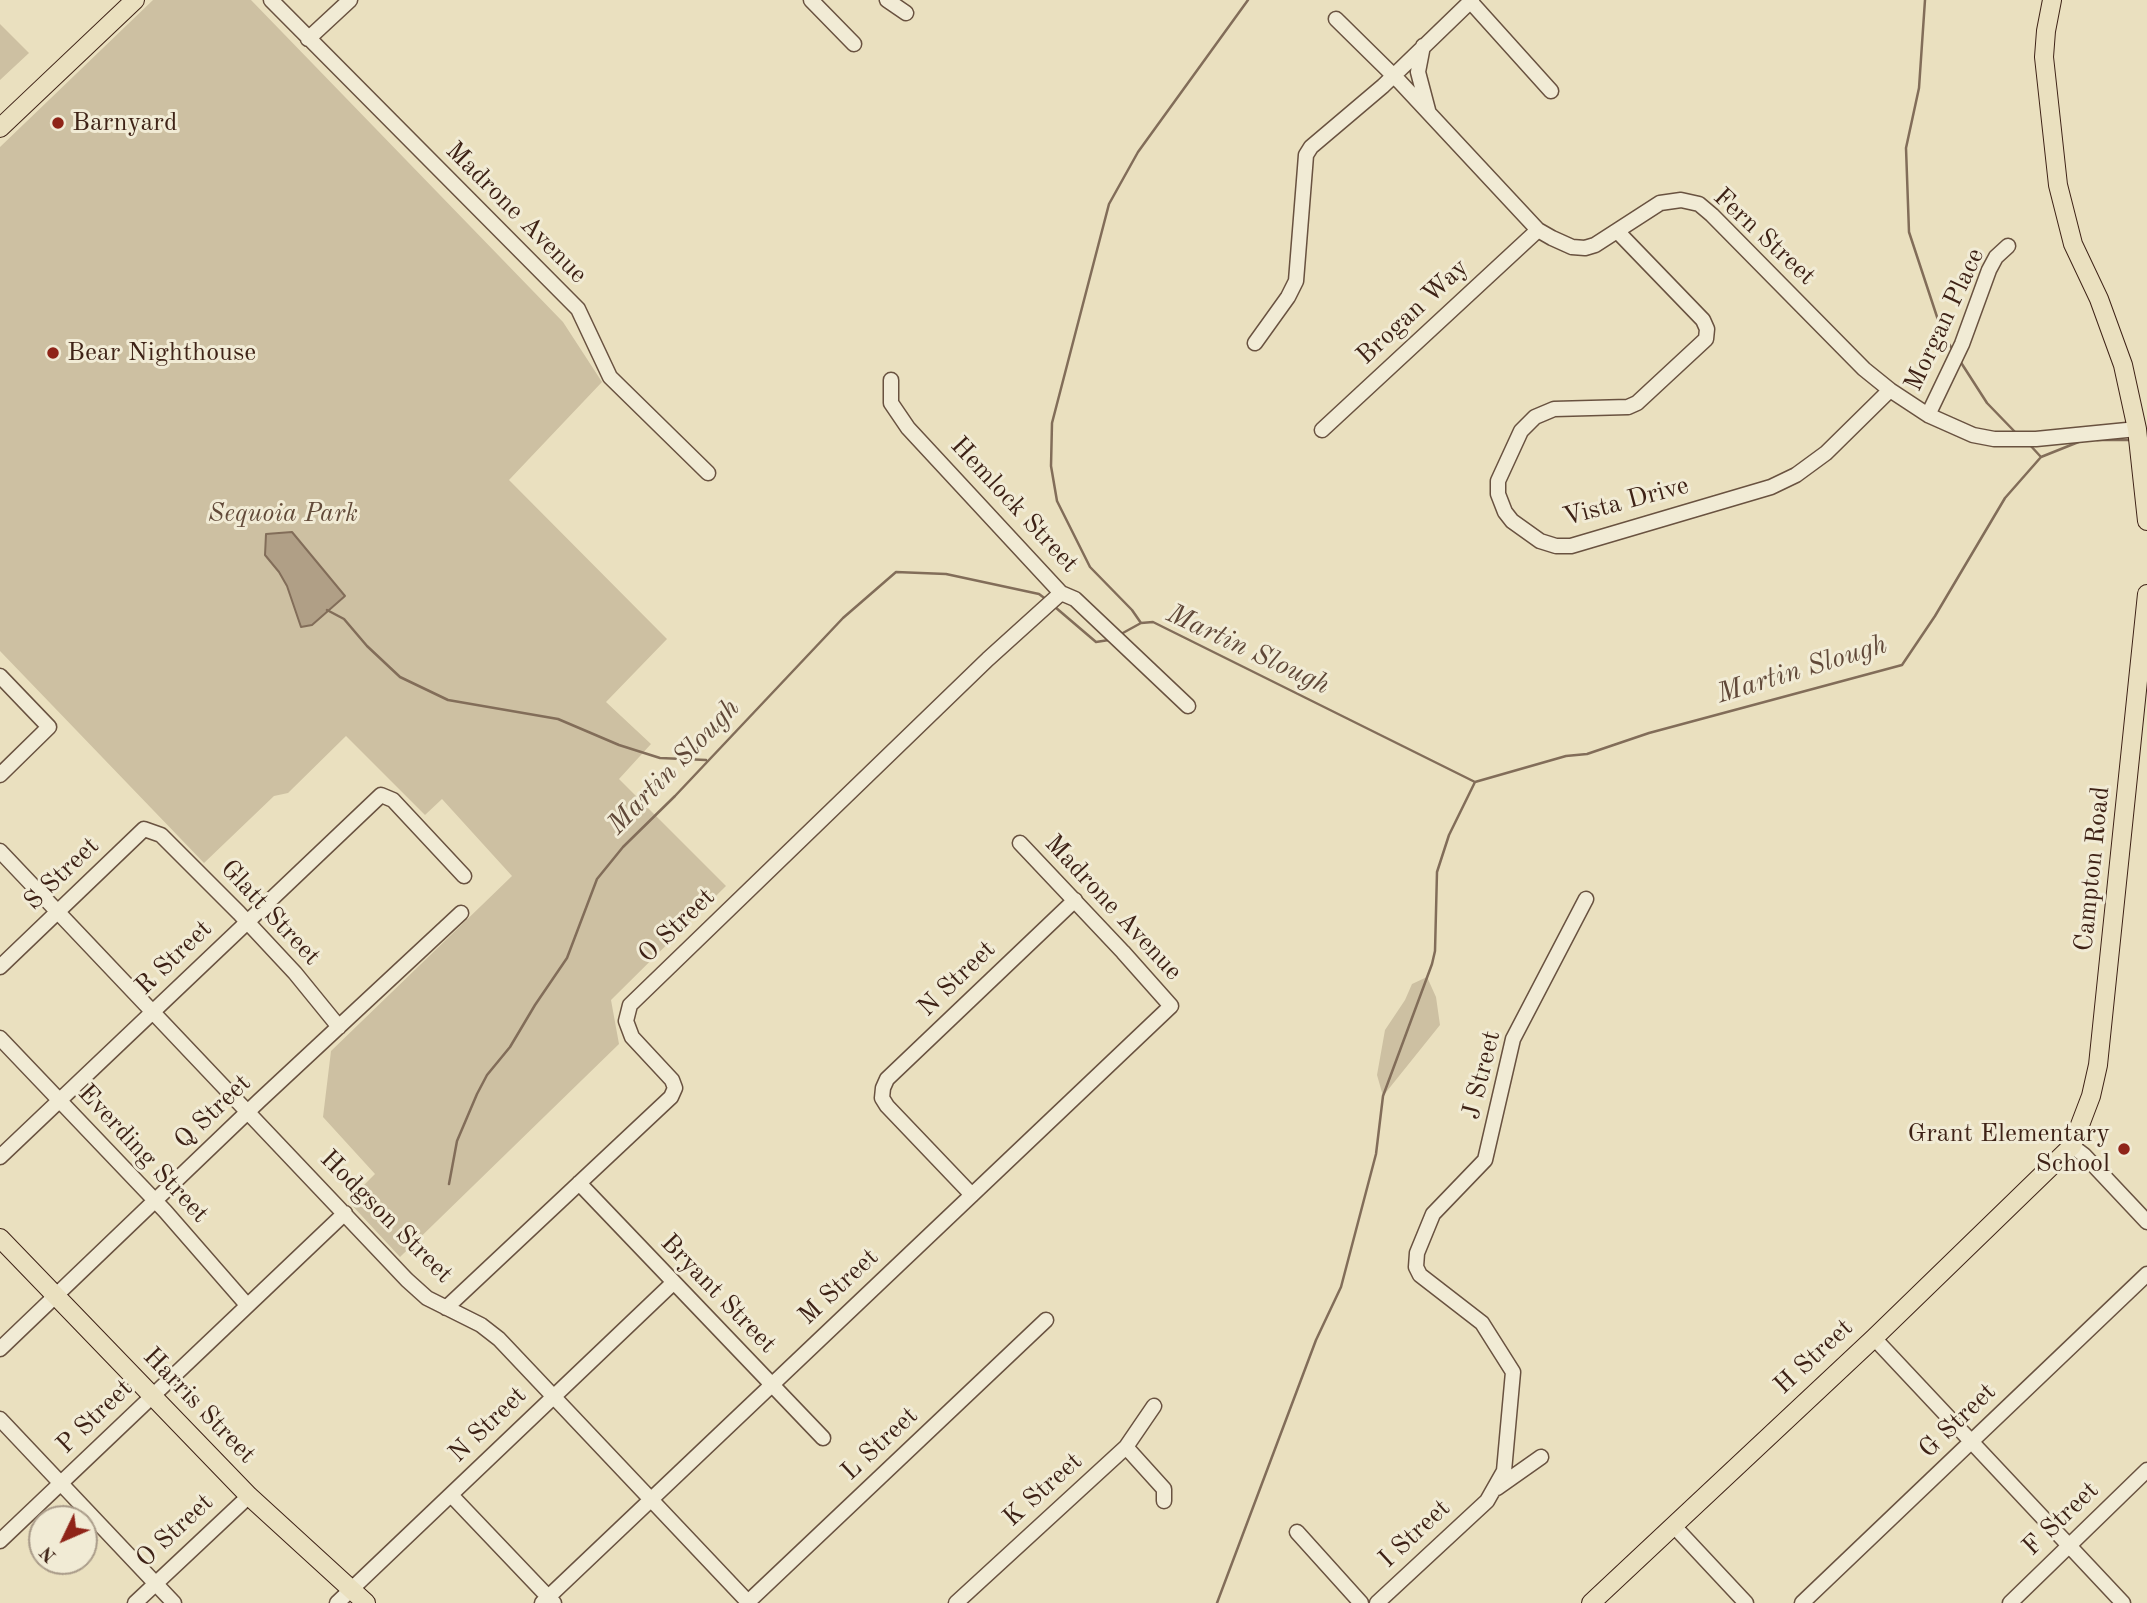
<!DOCTYPE html>
<style>
body{margin:0}
#map{position:relative;width:2147px;height:1603px;overflow:hidden;background:#eae0bf;font-family:"Old Standard TT",serif}
canvas{display:block}
.north{position:absolute;left:28px;top:1505px;width:70px;height:70px;box-sizing:border-box;background:#f1ebd5;border:2px solid #a99b89;border-radius:50%;rotate:226deg;font-size:19px;font-weight:700;line-height:28px;text-align:center;color:#3e2216}
.north::after{content:'';display:block;margin:auto;width:24px;height:32px;background:#8f2418;clip-path:polygon(50% 0,100% 100%,50% 72%,0 100%)}
</style>
<div id="map">
<canvas width="2147" height="1603"></canvas>
<div class="north">N</div>
</div>
<script>
const ctx = document.querySelector('canvas').getContext('2d');
ctx.lineJoin = 'round';
function fillPath(path, color) { ctx.fillStyle = color; ctx.fill(path, 'evenodd'); }
const poly = rows => new Path2D(rows.map(r => 'M' + r).join(''));
function trace(path, color, width, dash) { ctx.strokeStyle = color; ctx.lineWidth = width; ctx.lineCap = dash ? 'butt' : 'round'; ctx.setLineDash(dash || []); ctx.stroke(path); }
function drawText(font, color, halo, rows, align = 'center') {
  ctx.font = font + ' "Old Standard TT",serif'; ctx.lineWidth = 6; ctx.setLineDash([]); ctx.textBaseline = 'middle'; ctx.strokeStyle = halo; ctx.fillStyle = color; for (const [text, x, y, turn = 0] of rows) {
    ctx.save(); ctx.translate(x, y); ctx.rotate((+turn || 0) * Math.PI / 180); ctx.textAlign = isNaN(turn) ? turn : align; if (halo) ctx.strokeText(text, 0, 0); ctx.fillText(text, 0, 0); ctx.restore();
  }
}
fillPath(poly([
 [153,0,251,0,563,322,602,382,509,480,667,639,606,702,651,744,619,779,726,886,611,1000,619,1044,400,1257,348,1201,375,1174,323,1117,331,1051,512,876,442,799,425,815,346,736,288,793,274,796,204,863,0,651,0,147],
 [0,24,29,53,0,80],
 [1427,977,1436,997,1440,1025,1383,1096,1377,1075,1385,1030,1405,1000,1412,984]
]), '#cdc0a2');
const water = poly([
 [292,532,345,596,312,625,301,627,287,586,279,572,265,555,266,534,292,532]
]);
fillPath(water, '#b09f86');
trace(water, '#826d59', 2);
trace(poly([
 [1925,0,1919,88,1906,148,1909,232,1943,335,1953,350],
 [1960,361,1987,403,2016,433],
 [2097,440,2133,440],
 [2029,444,2041,457],
 [1055,607,1096,642,1109,640],
 [327,610,344,619,367,646,400,677,448,700,558,719,619,745,660,758,706,760],
 [1141,623,1132,610,1090,567,1057,501,1051,466,1052,423,1109,204,1138,152,1248,0],
 [1121,634,1141,623,1153,622,1475,782,1566,756,1587,754,1649,733,1902,665,1935,616,2005,498,2041,457,2081,441],
 [449,1184,457,1141,477,1094,487,1075,510,1047,535,1005,567,958,597,879,623,847,675,796,843,618,896,572,946,574,1039,594,1047,600],
 [1217,1603,1316,1340,1341,1287,1376,1154,1383,1096,1432,964,1435,951,1437,872,1449,835,1475,782]
]), '#826d59', 2.5);
const minor = poly([
 [271,0,578,309,610,377,708,473],
 [811,0,854,44],
 [887,0,906,13],
 [1470,1,1551,91],
 [1336,19,1400,82,1538,230,1552,238,1572,247,1585,248,1595,245,1660,203,1681,200,1699,204,1712,215,1864,369,1890,390,1928,415,1973,435,1994,439,2036,439,2137,429],
 [308,39,350,0],
 [1423,46,1418,72,1428,110],
 [1617,231,1703,320,1707,329,1706,339,1637,403,1628,407,1554,409,1535,417,1521,431,1498,481,1498,494,1505,512,1512,521,1540,541,1556,546,1571,546,1771,487,1796,475,1826,453,1890,390],
 [1255,343,1288,297,1296,281,1305,168,1306,155,1311,147,1383,86,1472,0],
 [891,380,891,403,908,428,1061,593,1075,599,1188,706],
 [1928,415,1962,344,1989,270,1996,257,2008,246],
 [1322,430,1538,230],
 [0,676,49,727,0,775],
 [0,851,407,1280,427,1298,481,1325,499,1339,749,1603],
 [0,967,144,829,161,835,239,913,295,973,339,1027],
 [0,1038,165,1211,247,1305],
 [2072,1146,2084,1155,2147,1222],
 [0,1157,381,795,393,800,464,876],
 [579,1183,823,1438],
 [972,1195,887,1106,882,1098,883,1088,887,1079,1075,900],
 [446,1308,671,1097,675,1088,672,1080,632,1037,626,1021,630,1005,988,659,1061,593],
 [1874,1338,2123,1603],
 [0,1349,259,1101,461,913],
 [0,1419,174,1603],
 [1126,1447,1164,1489,1164,1501],
 [1497,1488,1541,1457],
 [451,1495,554,1603],
 [1673,1525,1746,1603],
 [1297,1532,1361,1603],
 [0,1541,345,1213],
 [135,1603,249,1496],
 [337,1603,673,1283],
 [542,1603,1171,1006,1123,952,1020,843],
 [747,1603,1046,1320],
 [956,1603,1126,1447,1154,1406],
 [1377,1603,1487,1501,1504,1471,1513,1372,1482,1323,1420,1275,1416,1267,1417,1253,1433,1214,1485,1160,1513,1039,1586,899],
 [1802,1603,2147,1274],
 [2010,1603,2147,1470]
]);
const major = poly([
 [2052,0,2046,31,2044,57,2058,185,2073,244,2099,299,2123,365,2137,429,2147,521],
 [0,128,135,0],
 [0,1238,249,1496,366,1603],
 [1591,1603,1874,1338,2072,1146,2091,1096,2098,1065,2147,594]
]);
trace(minor, '#695240', 17);
trace(major, '#3e2216', 20);
trace(minor, '#f1ebd5', 14);
trace(major, '#eae0bf', 18);
for (const [x, y, r, color] of [
 [58,123,7,"#8f2418"],
 [53,353,7,"#8f2418"],
 [2124,1149,7,"#8f2418"]
]) { const dot = new Path2D(); dot.arc(x, y, r, 0, 2 * Math.PI); ctx.fillStyle = color; ctx.fill(dot); trace(dot, '#f1ebd5', 2.5); }
drawText('26px', '#3e2216', '#f1ebd5', [
 ["Barnyard",72,123],
 ["Bear Nighthouse",67,353],
 ["Grant Elementary",2110,1134,"right"],
 ["School",2110,1164,"right"]
], 'left');
drawText('26px', '#3e2216', '#f1ebd5', [
 ["Madrone Avenue",516,213,45],
 ["Fern Street",1764,237,43],
 ["Brogan Way",1413,312,-43],
 ["Morgan Place",1945,320,-65],
 ["Vista Drive",1626,502,-15],
 ["Hemlock Street",1014,505,47],
 ["Campton Road",2093,869,-84],
 ["S Street",62,874,-44],
 ["Madrone Avenue",1113,908,47],
 ["Glatt Street",270,913,47],
 ["O Street",677,926,-44],
 ["R Street",174,958,-44],
 ["N Street",957,979,-44],
 ["J Street",1482,1075,-76],
 ["Q Street",213,1112,-44],
 ["Everding Street",143,1154,47],
 ["Hodgson Street",386,1217,45],
 ["M Street",839,1287,-43],
 ["Bryant Street",718,1294,46],
 ["H Street",1814,1357,-43],
 ["Harris Street",199,1406,46],
 ["P Street",95,1417,-44],
 ["G Street",1958,1421,-44],
 ["N Street",488,1425,-44],
 ["L Street",880,1444,-43],
 ["K Street",1043,1490,-42],
 ["F Street",2061,1519,-44],
 ["O Street",175,1531,-43],
 ["I Street",1415,1534,-43]
]);
drawText('italic 26px', '#624a39', '#f1ebd5', [
 ["Sequoia Park",283,514]
]);
drawText('italic 28px', '#604838', '#f1ebd5', [
 ["Martin Slough",1248,650,25],
 ["Martin Slough",1802,670,-17],
 ["Martin Slough",674,767,-46]
]);
</script>
